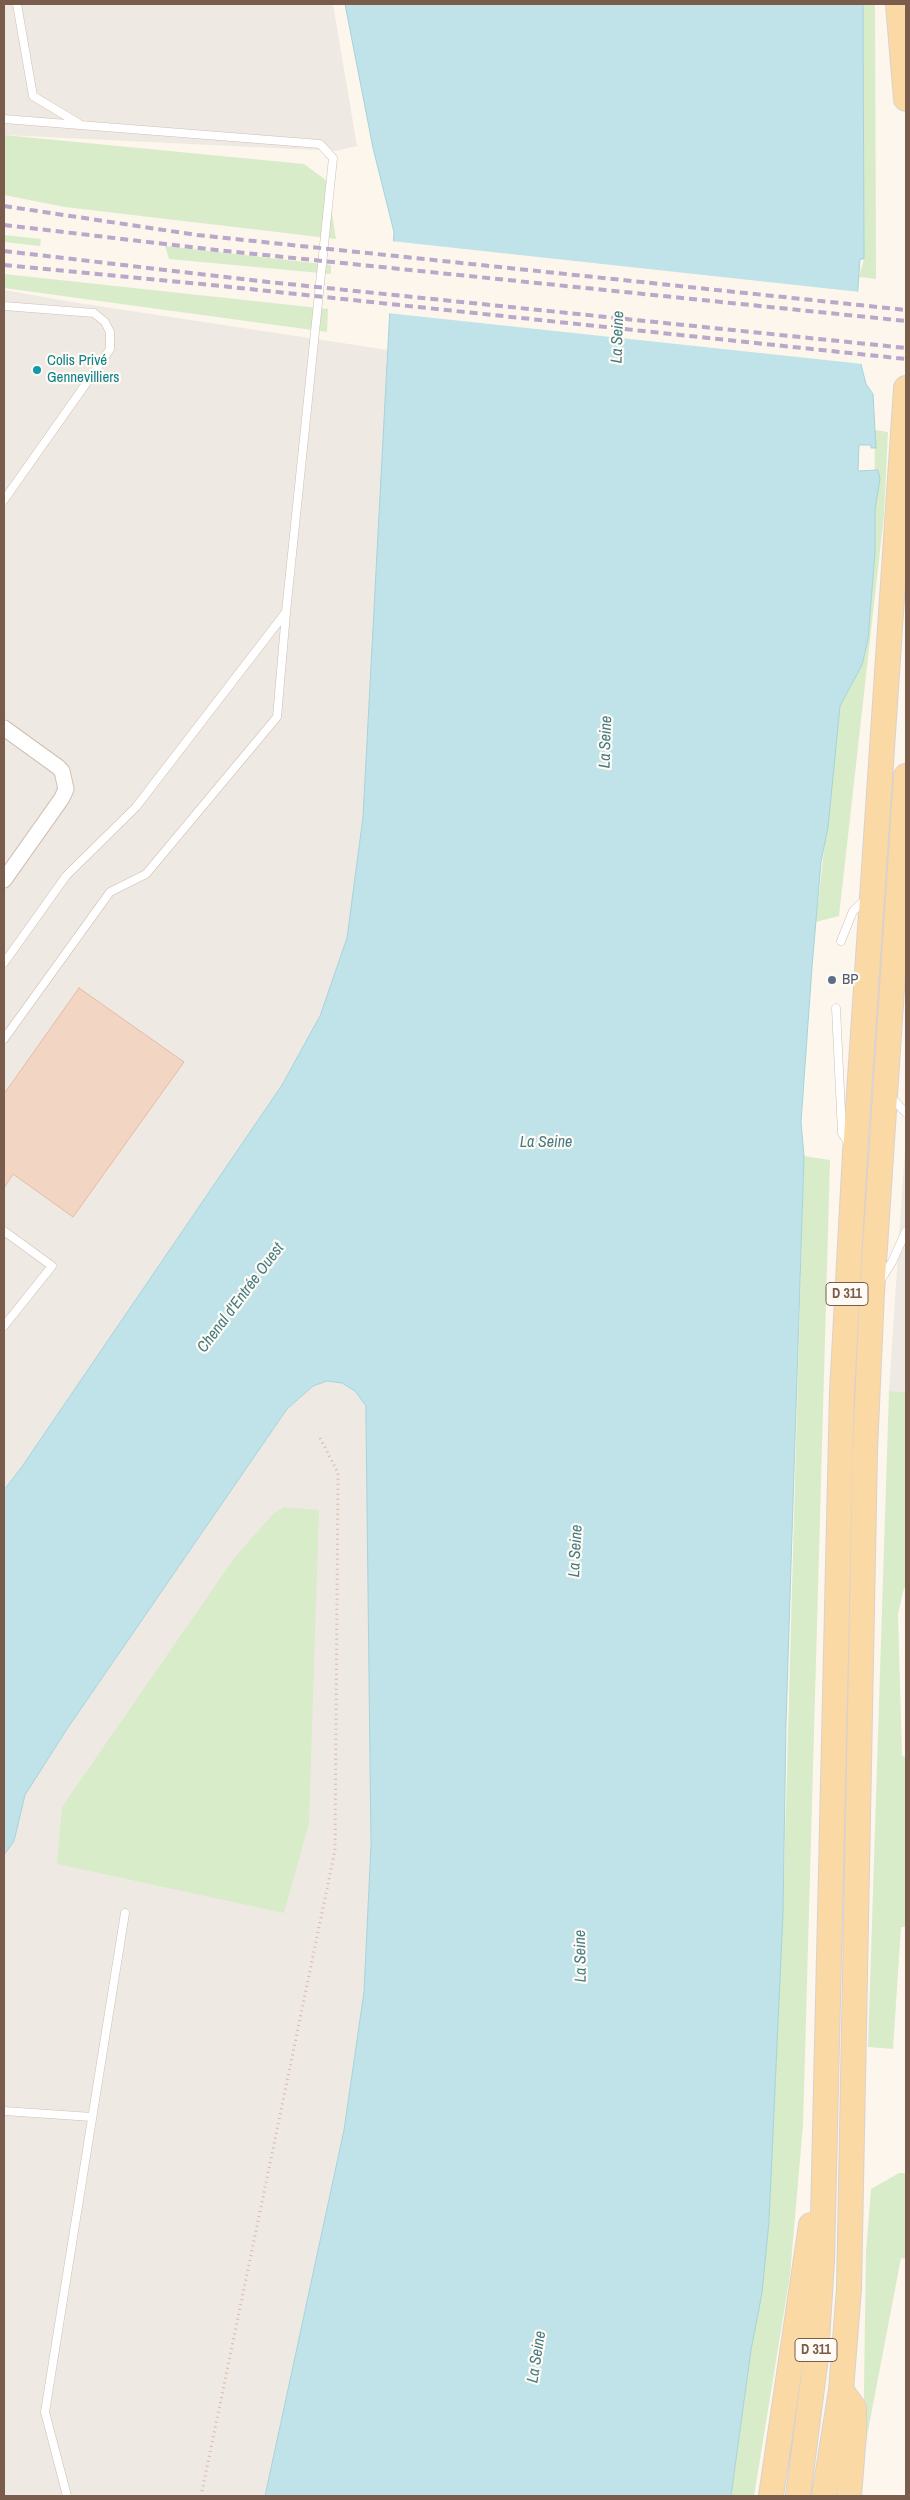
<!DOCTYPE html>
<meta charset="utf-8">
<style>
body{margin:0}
#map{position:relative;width:910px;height:2500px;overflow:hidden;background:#fdf6ec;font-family:"Archivo Narrow",sans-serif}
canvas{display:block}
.frame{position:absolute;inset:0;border:5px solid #7a5c4d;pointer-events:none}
</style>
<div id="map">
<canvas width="910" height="2500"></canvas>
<div class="frame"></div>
</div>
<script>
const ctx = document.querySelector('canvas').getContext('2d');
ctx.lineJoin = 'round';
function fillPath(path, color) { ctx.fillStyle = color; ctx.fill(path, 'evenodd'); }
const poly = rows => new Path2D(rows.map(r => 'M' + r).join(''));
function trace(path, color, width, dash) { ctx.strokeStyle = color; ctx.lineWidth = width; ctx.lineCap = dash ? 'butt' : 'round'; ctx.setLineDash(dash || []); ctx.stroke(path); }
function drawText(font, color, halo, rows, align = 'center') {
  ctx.font = font + ' "Archivo Narrow",sans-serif'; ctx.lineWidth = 4.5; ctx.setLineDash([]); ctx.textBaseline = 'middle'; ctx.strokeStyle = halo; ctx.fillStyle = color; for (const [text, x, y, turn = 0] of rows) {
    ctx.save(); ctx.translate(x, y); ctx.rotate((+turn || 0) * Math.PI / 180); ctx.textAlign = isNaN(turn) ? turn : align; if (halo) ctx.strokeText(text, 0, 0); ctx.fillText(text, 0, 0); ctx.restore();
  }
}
fillPath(poly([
 [4,4,333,4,357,146,336,151,4,135],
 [4,290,72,302,388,350,363,817,347,938,320,1016,282,1085,21,1468,4,1490],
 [906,1132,906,1392,889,1391],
 [327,1381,342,1383,355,1391,366,1406,371,1845,364,1992,344,2130,265,2496,4,2496,4,1855,14,1841,25,1795,67,1729,287,1409,313,1386]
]), '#efe9e4');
fillPath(poly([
 [863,4,875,4,876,279,859,277,864,259],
 [4,135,304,164,327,181,336,239,65,207,4,195],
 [4,235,41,239,40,246,4,242],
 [165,246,331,265,331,274,169,259],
 [4,274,328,309,327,332,4,288],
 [875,430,888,432,884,515,839,916,816,922,840,706,862,665,868,639,874,565],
 [804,1156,830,1160,803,2125,790,2275,754,2496,731,2496,769,2221,783,1913],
 [889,1391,906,1392,906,1588,904,1588,898,1614,902,1756,906,1757,906,1927,901,1927,893,2049,868,2047],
 [284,1507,319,1510,309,1823,284,1913,57,1864,62,1807,235,1557,274,1513],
 [899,2173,906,2173,906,2259,901,2258,863,2457,866,2251,871,2189]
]), '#d8ecc9');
const water = poly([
 [345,4,863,4,864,259,860,259,854,344,856,345,866,384,873,394,876,448,871,448,871,445,859,445,858,471,878,470,880,479,875,509,875,553,868,639,862,665,840,706,828,827,821,862,812,967,801,1122,804,1156,786,1723,783,1913,769,2221,762,2293,751,2350,731,2496,265,2496,344,2130,364,1992,371,1845,366,1420,366,1406,355,1391,342,1383,327,1381,313,1386,287,1409,67,1729,25,1795,14,1841,4,1855,4,1490,21,1468,282,1085,320,1016,347,938,363,817,394,232,373,148,345,4]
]);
fillPath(water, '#bfe3e8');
trace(water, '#a5d3da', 1);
fillPath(poly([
 [391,241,860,292,856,342,863,364,387,313]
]), '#fdf6ec');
const building = poly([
 [79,988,184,1062,73,1217,13,1174,4,1188,4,1094,79,988]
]);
fillPath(building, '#f3d5c3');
trace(building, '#e6bba3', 1);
const lane = poly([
 [17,4,33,96,78,123],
 [4,119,320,144,333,158,286,612,136,807,66,876,4,963],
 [4,306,94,313,105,322,110,332,110,349,102,361,4,500],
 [841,941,853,911,866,899],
 [836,1008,842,1133,849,1144],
 [4,1039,110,892,146,874,277,717,286,613],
 [889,1095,906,1113],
 [4,1231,52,1266,4,1326],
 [880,1281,892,1262,906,1231],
 [4,2111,92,2117],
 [67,2496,45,2412,125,1913]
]);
const street = poly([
 [4,728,58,767,62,771,66,789,62,798,4,880]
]);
const primary = poly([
 [898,4,906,99],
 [841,2390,854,2408,854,2434,849,2496],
 [771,2496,811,2225],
 [798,2496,816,2357,822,2261,842,1392,855,1153,906,388],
 [824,2496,841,2390,849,2289,865,1450,872,1293,906,776]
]);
trace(lane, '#d1beb0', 9);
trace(street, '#d1beb0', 17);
trace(primary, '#dad1cd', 26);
trace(poly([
 [201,2496,335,1850,338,1473,320,1438]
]), '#d9b8a5', 3, [1, 4]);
trace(lane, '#fff', 8);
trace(street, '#fff', 15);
trace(primary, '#fbd9a5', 24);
trace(poly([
 [4,206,197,235,906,310],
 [4,225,216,250,906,321],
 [4,251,259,281,906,348],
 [4,265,202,284,906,359]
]), '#b9a8c9', 4, [8, 5]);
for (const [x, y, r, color] of [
 [37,370,5,"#0f9aa8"],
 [832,980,5,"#5c6f8a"]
]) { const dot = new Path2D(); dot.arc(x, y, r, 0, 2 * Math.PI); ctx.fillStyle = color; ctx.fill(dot); trace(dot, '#fffaf3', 2); }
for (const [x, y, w] of [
 [847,1294,42],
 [816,2350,42]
]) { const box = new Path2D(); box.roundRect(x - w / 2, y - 11.5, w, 23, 4); ctx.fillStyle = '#fffaf3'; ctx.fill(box); trace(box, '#7a5c4d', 1); }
drawText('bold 14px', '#7a5c4d', null, [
 ["D 311",847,1294],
 ["D 311",816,2350]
]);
drawText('15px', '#0d838f', '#fffaf3', [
 ["Colis Privé",47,361],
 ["Gennevilliers",47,378]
], 'left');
drawText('15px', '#4e5e75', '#fffaf3', [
 ["BP",842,980]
], 'left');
drawText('italic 16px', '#437c86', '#fffaf3', [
 ["La Seine",618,337,-88],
 ["La Seine",606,742,-88],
 ["La Seine",546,1143],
 ["Chenal d'Entrée Ouest",241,1298,-53],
 ["La Seine",576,1551,-87],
 ["La Seine",581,1956,-91],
 ["La Seine",537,2357,-81]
]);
</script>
